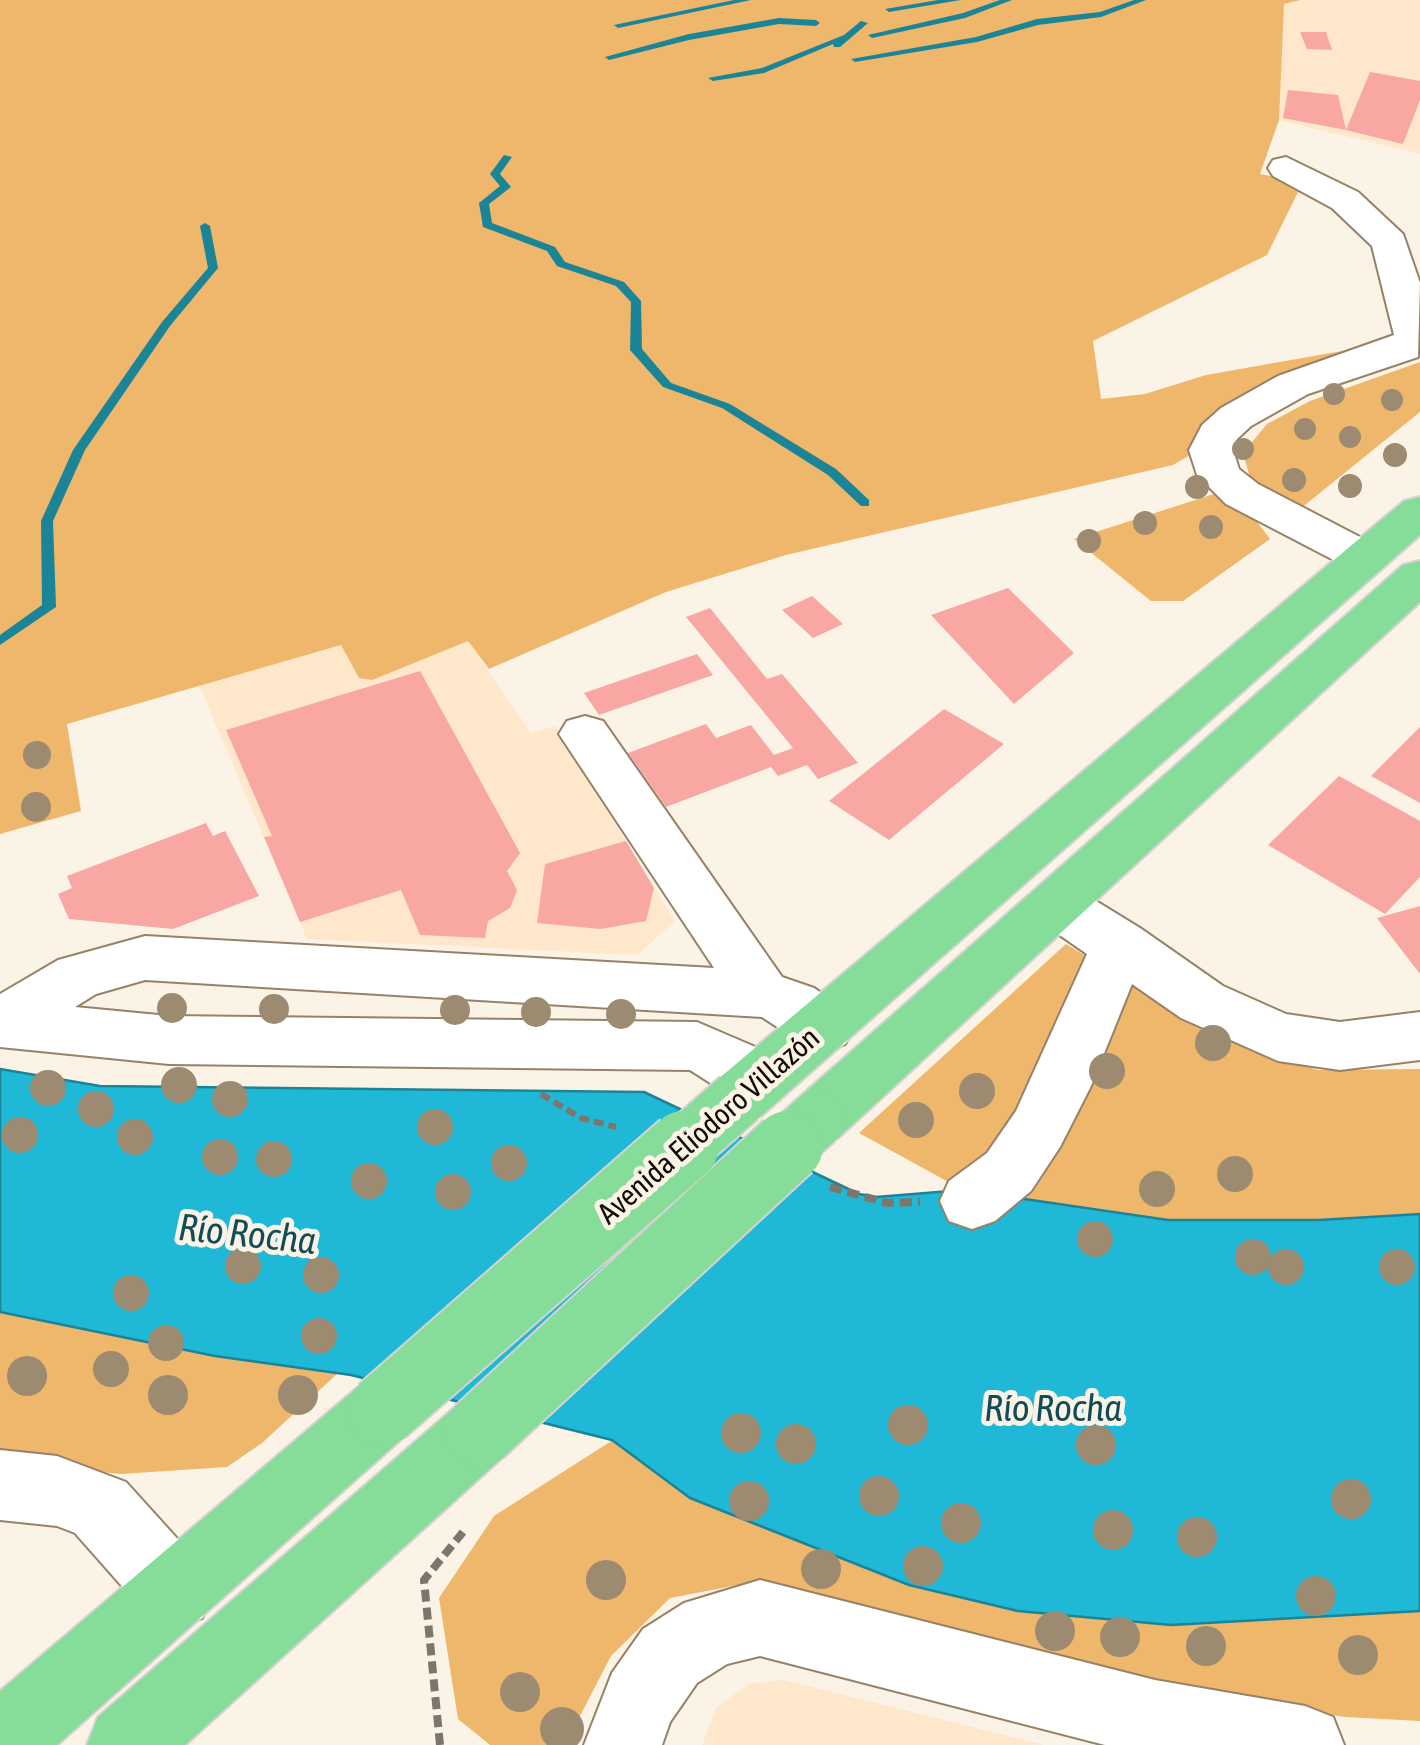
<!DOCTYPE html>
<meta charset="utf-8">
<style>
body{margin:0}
canvas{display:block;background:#fcf3e7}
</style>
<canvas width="1420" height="1745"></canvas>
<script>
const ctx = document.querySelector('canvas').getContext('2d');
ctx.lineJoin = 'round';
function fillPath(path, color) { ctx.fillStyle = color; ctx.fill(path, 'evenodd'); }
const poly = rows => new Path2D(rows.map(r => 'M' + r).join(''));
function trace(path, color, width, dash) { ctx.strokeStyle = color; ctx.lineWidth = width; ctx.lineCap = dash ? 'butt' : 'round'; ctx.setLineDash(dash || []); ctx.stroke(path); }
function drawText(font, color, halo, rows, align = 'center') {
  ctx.font = font + ' "Asap Condensed",sans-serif'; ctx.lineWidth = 10; ctx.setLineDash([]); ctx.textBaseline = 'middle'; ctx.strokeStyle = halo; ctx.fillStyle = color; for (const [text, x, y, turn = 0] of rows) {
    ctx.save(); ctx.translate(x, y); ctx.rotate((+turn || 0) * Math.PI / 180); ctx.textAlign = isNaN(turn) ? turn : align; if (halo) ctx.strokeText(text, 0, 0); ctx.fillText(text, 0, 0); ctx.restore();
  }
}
fillPath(poly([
 [1301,0,1420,0,1420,154,1279,120,1052,55],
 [468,641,531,733,556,726,675,921,637,955,307,939,199,685,342,645],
 [784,1680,1044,1745,702,1745,716,1708,749,1684]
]), '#fee7ca');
fillPath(poly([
 [0,0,1301,0,1284,4,1279,120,1260,174,1303,182,1267,255,1093,341,1101,399,1145,394,1206,375,1342,351,1398,334,1173,465,786,555,666,592,489,669,468,641,372,680,359,678,341,645,67,724,81,811,0,834],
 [1420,362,1420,412,1300,509,1265,494,1250,478,1243,453,1267,424,1310,401],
 [1217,493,1245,506,1270,539,1183,601,1151,601,1074,539],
 [1066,944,1176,1011,1257,1050,1318,1070,1420,1069,1420,1214,1319,1220,1168,1220,963,1190,859,1133],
 [0,1312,215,1356,337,1374,262,1443,227,1467,121,1474,0,1462],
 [613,1440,690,1498,1018,1611,1171,1625,1420,1611,1420,1721,1346,1717,1168,1692,754,1582,670,1598,611,1656,565,1745,490,1745,458,1719,439,1598,494,1516]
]), '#efb76b');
const water = poly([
 [0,1069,100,1086,644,1092,859,1194,876,1197,963,1190,1168,1220,1319,1220,1420,1214,1420,1611,1171,1625,1018,1611,909,1585,690,1498,612,1440,351,1375,215,1356,0,1312,0,1069]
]);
fillPath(water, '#1fb8d6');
trace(water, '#1b8497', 2.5);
fillPath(poly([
 [734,0,751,0,618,28,614,25,734,0],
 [938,0,961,0,889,12,885,9,938,0],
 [1000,0,1012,0,965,18,872,38,868,35,963,13,1000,0],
 [1134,0,1146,0,1101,17,1038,25,977,42,855,62,851,59,976,37,1037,19,1100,12,1134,0],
 [779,18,816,20,820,23,816,26,779,24,689,40,609,60,605,57,689,34,779,18],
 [861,21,868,23,840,47,834,47,833,44,764,73,713,81,708,78,762,68,844,35,861,21],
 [504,155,512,157,500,174,511,187,489,204,492,223,555,247,565,262,624,282,641,301,642,349,671,383,730,404,836,469,869,500,869,506,861,506,828,475,722,408,663,387,630,350,631,302,616,286,557,266,547,251,483,227,479,203,500,186,490,174,504,155],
 [205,223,210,226,218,268,170,326,85,450,53,521,56,607,0,645,0,635,42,605,41,521,73,450,162,322,208,268,200,226,205,223]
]), '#1b8497');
fillPath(poly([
 [1300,32,1326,32,1332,50,1307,49],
 [1370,72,1420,81,1420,100,1403,144,1346,130],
 [1288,90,1338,95,1346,130,1283,118],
 [1008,588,1074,653,1014,704,931,615],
 [812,596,843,624,813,638,782,610],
 [710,608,767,679,782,674,858,763,818,779,807,765,778,776,771,767,666,807,628,753,706,724,716,738,751,725,774,755,793,748,686,617],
 [697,654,713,675,599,715,584,693],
 [420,671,520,853,507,871,517,890,510,908,488,921,485,938,420,935,401,890,300,922,264,837,272,836,226,730],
 [944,709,1004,744,889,840,829,801],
 [1420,727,1420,803,1371,776],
 [1339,776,1420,821,1420,877,1385,914,1268,845],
 [206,823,213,836,225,831,259,896,173,929,69,919,58,894,72,888,67,876],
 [626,841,654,888,646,921,600,929,537,923,545,864],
 [1420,906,1420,974,1377,918]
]), '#f9a7a2');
const minor = poly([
 [1286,157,1358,192,1403,234,1420,283,1418,357,1308,394,1251,426,1237,439,1233,450,1239,469,1258,484,1381,548,1388,558,1381,568,1365,573,1349,568,1226,504,1197,475,1189,450,1202,425,1221,408,1278,376,1394,335,1372,246,1332,208,1273,176,1268,168,1273,160,1286,157],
 [585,716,603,721,782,977,814,988,845,1010,854,1027,845,1044,824,1051,803,1044,762,1017,145,980,96,994,75,1007,169,1016,697,1022,753,1046,779,1064,788,1082,779,1100,758,1107,737,1100,690,1070,169,1064,0,1047,0,994,58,960,145,936,714,968,559,734,567,721,585,716],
 [1058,884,1078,890,1140,928,1223,986,1286,1014,1340,1022,1420,1012,1420,1060,1340,1070,1278,1061,1181,1018,1132,984,1091,1086,1060,1147,1031,1191,995,1221,972,1229,949,1221,940,1201,949,1181,987,1153,1016,1111,1087,954,1038,920,1030,905,1038,890,1058,884],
 [0,1450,57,1456,126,1482,202,1566,213,1592,202,1618,176,1629,150,1618,75,1533,57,1526,0,1520,0,1450],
 [760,1580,1155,1680,1305,1706,1333,1717,1344,1745,1105,1745,760,1656,727,1664,697,1683,670,1722,662,1745,584,1745,612,1673,643,1629,684,1603,760,1580]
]);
const highway = poly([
 [1420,497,1420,535,761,1116,739,1123,717,1116,708,1098,717,1080,1404,501,1420,497],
 [1420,561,1420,602,838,1138,816,1146,794,1138,785,1120,794,1102,1403,565,1420,561],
 [382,1378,407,1388,417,1411,407,1434,57,1745,0,1745,0,1691,357,1388,382,1378],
 [479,1399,504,1408,514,1432,504,1456,185,1745,87,1745,98,1717,454,1408,479,1399]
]);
trace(minor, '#978267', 4);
trace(highway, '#d5d3d2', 4);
trace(poly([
 [541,1094,581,1118,616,1127]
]), '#7e766c', 6, [10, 5]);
trace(poly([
 [830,1187,887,1203,920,1202],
 [440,1745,424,1580,463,1532]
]), '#7e766c', 8, [12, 6]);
fillPath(minor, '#fff');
fillPath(highway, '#86dc99');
const highwayBridgeFar1 = poly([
 [682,1148,739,1098],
 [785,1148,816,1120]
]);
const highwayBridge = poly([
 [382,1411,684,1146],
 [479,1432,788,1146]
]);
trace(highwayBridgeFar1, '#d5d3d2', 60, []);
trace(highwayBridge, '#d5d3d2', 74, []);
trace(highwayBridgeFar1, '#86dc99', 56);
trace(highwayBridge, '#86dc99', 70);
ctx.fillStyle = '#9c8a71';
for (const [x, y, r] of [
 [1334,394,11],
 [1392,400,11],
 [1305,429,11],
 [1350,437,11],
 [1243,449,11],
 [1395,455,12],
 [1294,480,12],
 [1350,486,12],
 [1197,487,12],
 [1145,523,12],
 [1211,527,12],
 [1089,541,12],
 [37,755,14],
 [36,807,15],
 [172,1008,15],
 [274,1009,15],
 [455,1010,15],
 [536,1012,15],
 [621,1014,15],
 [1213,1043,18],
 [1107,1071,18],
 [179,1085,18],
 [48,1088,18],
 [977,1091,18],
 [230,1099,18],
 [96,1109,18],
 [916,1120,18],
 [435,1127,18],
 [20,1135,18],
 [135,1137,18],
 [220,1157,18],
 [274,1159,18],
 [509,1163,18],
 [1235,1174,18],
 [369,1181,18],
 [1157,1189,18],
 [453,1192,18],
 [1095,1239,18],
 [1253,1257,18],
 [243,1266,18],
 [1286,1267,18],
 [1397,1267,18],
 [321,1275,18],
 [131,1293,18],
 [319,1336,18],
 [166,1343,18],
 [111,1369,18],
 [27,1376,20],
 [168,1395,20],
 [298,1395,20],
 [908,1425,20],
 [741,1433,20],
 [796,1444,20],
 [1096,1445,20],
 [879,1496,20],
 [1351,1499,20],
 [749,1501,20],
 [961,1523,20],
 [1113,1530,20],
 [1197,1537,20],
 [923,1566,20],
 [821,1569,20],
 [606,1580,20],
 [1316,1596,20],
 [1055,1631,20],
 [1120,1637,20],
 [1206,1646,20],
 [1358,1655,20],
 [520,1692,20],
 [562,1729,22]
]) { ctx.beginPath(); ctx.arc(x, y, r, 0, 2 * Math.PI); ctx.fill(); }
drawText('30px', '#130c03', '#fcf3e7', [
 ["Avenida Eliodoro Villazón",709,1126,-41]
]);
drawText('italic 38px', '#114c59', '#fcf3e7', [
 ["Río Rocha",247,1235,6],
 ["Río Rocha",1053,1409]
]);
</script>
